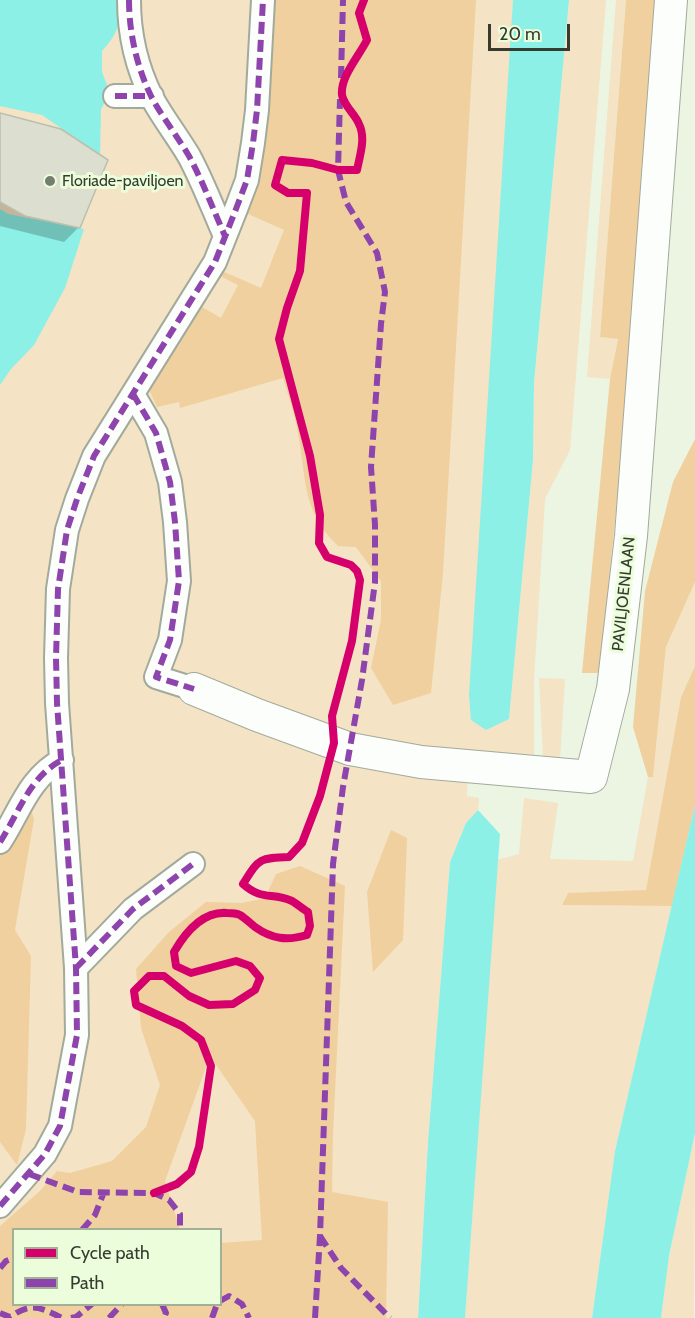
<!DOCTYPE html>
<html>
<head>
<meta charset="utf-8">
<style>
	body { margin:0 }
	#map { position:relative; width:695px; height:1318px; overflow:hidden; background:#ebf5e2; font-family:Cabin,sans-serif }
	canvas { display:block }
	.legend { position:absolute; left:12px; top:1228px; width:210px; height:78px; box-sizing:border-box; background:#ebfdda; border:2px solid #a2b096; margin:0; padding:8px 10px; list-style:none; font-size:18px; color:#353c2f }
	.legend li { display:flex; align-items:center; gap:12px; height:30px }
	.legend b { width:30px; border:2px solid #a2b096 }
	.scale { position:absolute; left:488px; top:24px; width:82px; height:27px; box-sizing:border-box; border:3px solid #353c2f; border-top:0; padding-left:8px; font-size:18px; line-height:21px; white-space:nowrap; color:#353c2f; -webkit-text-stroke:4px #ebfdda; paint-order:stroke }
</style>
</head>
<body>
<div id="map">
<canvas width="695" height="1318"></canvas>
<ul class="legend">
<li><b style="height:8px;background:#d6006c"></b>Cycle path</li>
<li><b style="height:8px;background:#8e44ad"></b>Path</li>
</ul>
<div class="scale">20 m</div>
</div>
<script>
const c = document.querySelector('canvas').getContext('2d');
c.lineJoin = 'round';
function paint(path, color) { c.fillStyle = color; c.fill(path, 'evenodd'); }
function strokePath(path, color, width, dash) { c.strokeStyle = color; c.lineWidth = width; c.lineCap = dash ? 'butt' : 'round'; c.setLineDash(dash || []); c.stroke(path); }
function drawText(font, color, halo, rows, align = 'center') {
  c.font = font + ' Cabin,sans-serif'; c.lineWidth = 6; c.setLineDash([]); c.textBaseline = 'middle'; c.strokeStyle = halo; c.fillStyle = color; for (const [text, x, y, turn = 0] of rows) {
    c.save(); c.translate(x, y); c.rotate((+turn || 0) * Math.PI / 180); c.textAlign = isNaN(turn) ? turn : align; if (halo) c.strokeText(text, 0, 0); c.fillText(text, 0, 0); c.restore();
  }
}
paint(new Path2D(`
	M0,0H522L509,718L533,460L534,383L569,0H606L570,450L545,499L534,680V756L469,752L467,796L479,798L478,810L466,823L450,862L428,1142L418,1318H0ZM14,1230H220V1304H14Z
	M616,0H626L600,337L618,339L610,379L587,377Z
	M695,582V666L681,697L646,891L568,893L562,905L672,906L615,1151L592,1318H465L497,860L519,854L524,798L558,803L550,859L633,861L648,777H653L666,647Z
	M539,678L565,679L560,759L543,758Z
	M695,1133L694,1318H661L669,1256Z`), '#f4e3c4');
paint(new Path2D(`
	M274,0H476L443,573L431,693L393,705L371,668L381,620V581L356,547L338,546C300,510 307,475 297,428C294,412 288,395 283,378L180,408L179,402L157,407L149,389L202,307L221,318L238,285L220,276L222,271L261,288L284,230L246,213L267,111Z
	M626,0H660L634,341L599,673H582L610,379L618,339L600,337Z
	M695,439V582L666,647L653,777H648L633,727L645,591L673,482Z
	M695,666V805L672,906L562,905L568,893L646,890L681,697Z
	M29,805L34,819L15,930L31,956L26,1129L17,1165L0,1142V855Z
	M391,830L407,838L403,940L373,972L367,892Z
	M300,866L345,886L333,1134L332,1192L388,1202L386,1318H0V1226L40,1191L57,1171L70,1173L112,1161L146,1127L160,1085L141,1028L136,969L169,932L206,902L242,903L265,898L276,874ZM210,1056L255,1121L262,1240L221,1243L220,1304H14V1230L180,1229L165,1181Z`), '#f0d09f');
paint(new Path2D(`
	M0,0H119C121,25 118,33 102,51V72L110,93L101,109L100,155L42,115L0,106Z
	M513,0H569L534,383L533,460L509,719L486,730L471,720L469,695Z
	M0,209L8,214L84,229L65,288L34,345L11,369L0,385Z
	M695,805V1133L669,1256L661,1318H592L615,1151Z
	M478,810L500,834L465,1318H418L428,1142L450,862L466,823Z`), '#8cf0e6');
paint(new Path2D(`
	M0,115L79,227L64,242L0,226Z`), '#0003');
const building = new Path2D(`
	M0,113L61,129L108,160L80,228L25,216L0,202Z`);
paint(building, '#dcdecf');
strokePath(building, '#bbbfaf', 1.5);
const pedestrian = new Path2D(`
	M129,0C129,33 137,68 152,98C163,118 177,136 189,156C203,182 213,209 225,236
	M115,96H152
	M133,394L156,433L170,482L175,522L179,581L170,640L156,677L194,689
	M0,842C19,813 29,777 62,760
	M76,968L133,909L193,864
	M0,1206L45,1154L60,1126L77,1035L76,968L57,703L56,658L58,589L67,530L77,499L94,456L215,262L236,209L247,180L253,143L257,110L263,0`);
const minor = new Path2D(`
	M194,689L257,715L350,749L421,762L591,777L613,689L631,536L671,0`);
strokePath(pedestrian, '#a2aa9c', 26);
strokePath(minor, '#a2aa9c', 34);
strokePath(pedestrian, '#fcfefb', 22);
strokePath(minor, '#fcfefb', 32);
strokePath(new Path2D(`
	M129,0C129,33 137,68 152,98C163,118 177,136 189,156C203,182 213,209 225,236
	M341,78L343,0
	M115,96H152
	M133,394L156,433L170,482L175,522L179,581L170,640L156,677L194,689
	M0,842C19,813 29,777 62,760
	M76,968L133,909L193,864
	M29,1174L78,1192L154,1193L169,1200L180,1214V1230
	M0,1206L45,1154L60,1126L77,1035L76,968L57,703L56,658L58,589L67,530L77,499L94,456L215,262L236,209L247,180L253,143L257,110L263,0
	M82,1230L95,1215L104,1192
	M320,1236L341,1268L390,1318
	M0,1268L6,1261L14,1258
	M220,1301L229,1296L242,1304L249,1318
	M162,1304L166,1313L164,1318
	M0,1313L10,1317C31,1302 40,1307 62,1318
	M71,1318L76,1317L92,1304
	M109,1318L122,1304
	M212,1318L217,1304
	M315,1318L320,1236L333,864L343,787L362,680L375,582V525L371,467L381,324L385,292L377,253L346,202L338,170L340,99`), '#8e44ad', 6, [12, 6]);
strokePath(new Path2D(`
	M154,1193L177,1184L191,1172L199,1147L211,1066L201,1040L182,1026L136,1005L134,991L149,976H164L189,996L209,1005L233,1004L255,990L260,978L250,966L236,961L191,973L176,966L174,952C185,933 202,911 227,913C231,913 236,913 240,915C245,918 250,923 255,927C272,939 287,941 307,935L310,926L308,912C303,909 297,904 292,901C272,892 262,901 243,884C259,859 258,858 289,857L302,843L320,796L334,743L332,716L352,641L360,580L357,571L351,565L327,557L319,543L320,515L310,456L279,339L287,308L300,271L307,193H288L275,185L282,160L312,163L338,170H357C360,155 366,138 359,124C355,114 344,106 342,95C340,77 359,56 367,40L359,13L364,0`), '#d6006c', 8);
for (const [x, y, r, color] of [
	[50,181,6,"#757d6e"]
]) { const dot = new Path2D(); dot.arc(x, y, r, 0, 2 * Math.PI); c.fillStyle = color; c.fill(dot); strokePath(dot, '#ebfdda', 2); }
drawText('16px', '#353c2f', '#ebfdda', [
	["Floriade-paviljoen",62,181]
], 'left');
drawText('16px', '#353c2f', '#ebfdda', [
	["PAVILJOENLAAN",624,594,-84]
]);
</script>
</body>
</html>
